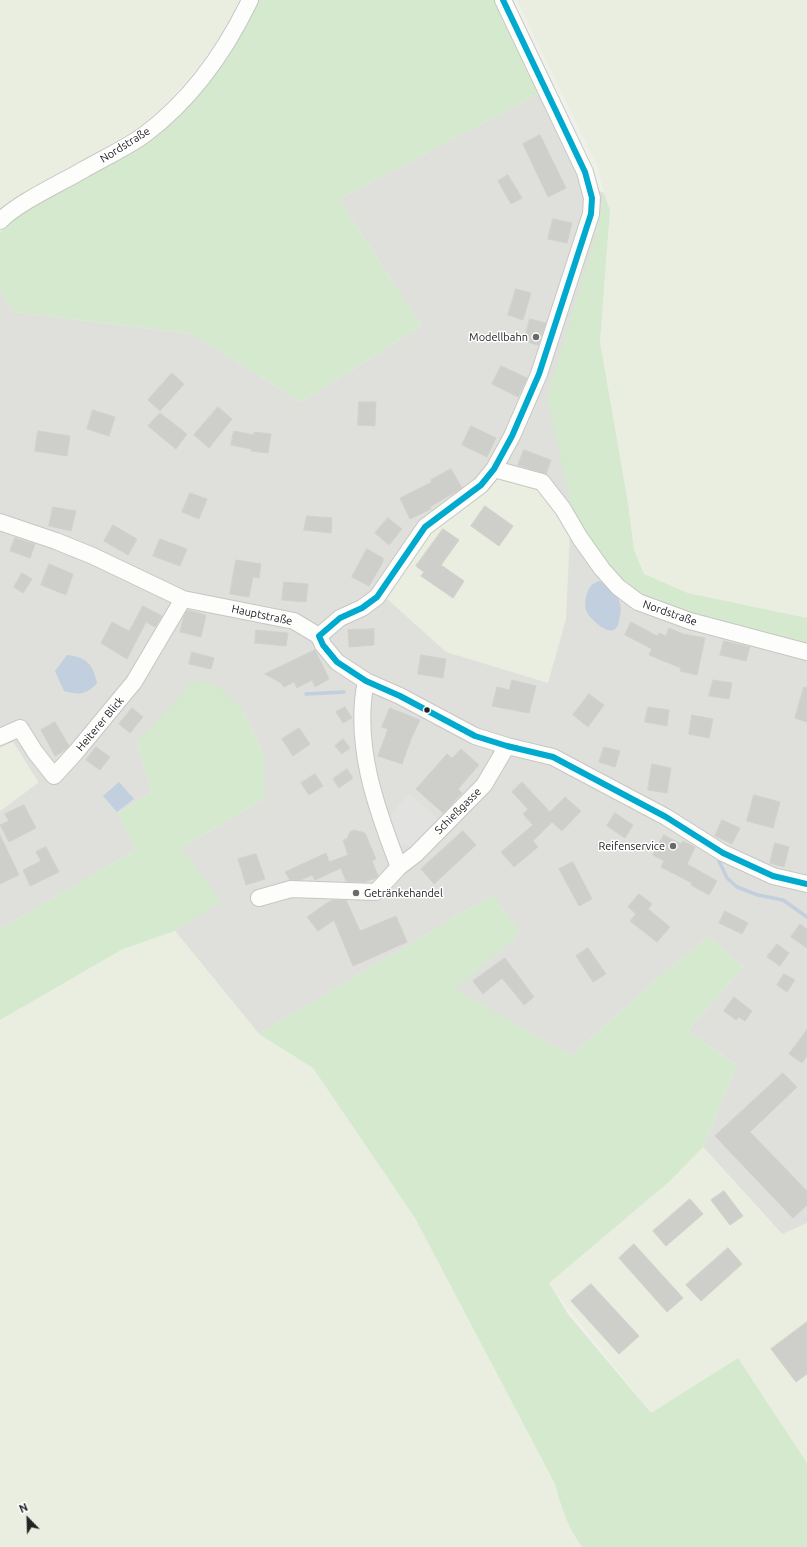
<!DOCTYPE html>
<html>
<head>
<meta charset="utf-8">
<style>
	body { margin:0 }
	#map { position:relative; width:807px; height:1547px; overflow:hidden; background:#f0f0eb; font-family:Ubuntu,sans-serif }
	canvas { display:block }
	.north { position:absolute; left:8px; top:1499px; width:40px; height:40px; -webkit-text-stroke:3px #fff; paint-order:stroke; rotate:337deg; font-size:11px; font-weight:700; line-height:16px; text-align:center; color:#222 }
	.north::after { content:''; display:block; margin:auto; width:14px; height:18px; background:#222; clip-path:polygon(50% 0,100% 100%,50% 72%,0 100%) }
</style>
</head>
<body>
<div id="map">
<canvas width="807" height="1547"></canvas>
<div class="north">N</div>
</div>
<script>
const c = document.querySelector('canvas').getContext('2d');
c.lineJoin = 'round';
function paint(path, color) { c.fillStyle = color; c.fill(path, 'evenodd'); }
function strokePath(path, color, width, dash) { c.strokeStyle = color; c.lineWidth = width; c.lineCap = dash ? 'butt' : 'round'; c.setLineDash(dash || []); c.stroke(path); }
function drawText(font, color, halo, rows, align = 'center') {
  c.font = font + ' Ubuntu,sans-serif'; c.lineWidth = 3; c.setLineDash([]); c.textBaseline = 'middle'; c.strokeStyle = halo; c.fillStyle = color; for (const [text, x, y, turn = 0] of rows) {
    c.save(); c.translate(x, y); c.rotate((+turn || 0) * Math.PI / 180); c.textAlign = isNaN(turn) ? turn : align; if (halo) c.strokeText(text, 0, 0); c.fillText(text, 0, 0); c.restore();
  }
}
paint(new Path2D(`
	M542,92L580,181L604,193L596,234L605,568L807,650V1223L783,1235L703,1147L737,1065L688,1031L743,967L709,936L649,986L571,1056L454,989L520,933L492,895L259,1034L175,931L220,901L181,848L265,798V758L242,709L137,743L152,792L118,813L136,850L0,929V811L38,782L13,742L0,748V291L14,312L193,334L301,402L421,326L339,199Z`), '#dfdfdc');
paint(new Path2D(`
	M0,0H239L228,25L198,67L169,101L137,129L19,196L0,211Z
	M517,0H807V618L688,593L644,574L634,550L628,503L600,342L610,210L604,193L598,168Z
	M497,474L540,487L570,533L566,619L548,683L446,652L386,598L428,533L475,501Z
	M13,742L38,783L0,811V748Z
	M175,931L259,1034L313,1068L415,1218L555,1484L561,1507L575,1537L582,1547H0V1020L123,949Z
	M703,1147L782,1234L807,1223V1463L738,1358L651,1413L548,1283L669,1182Z`), '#e9eee0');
paint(new Path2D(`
	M255,0H495L542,92L339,199L421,326L301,402L193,334L14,312L0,291V232L16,215L148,138Z
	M604,193L610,210L600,342L628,503L634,550L644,574L688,593L807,618V650L640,597L605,568L575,523L547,397L596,234Z
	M194,680L218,686L242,709L265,758V798L181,848L221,901L175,931L123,949L0,1020V929L136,850L118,813L152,792L137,743Z
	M492,895L520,933L455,989L571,1056L649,986L709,936L743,967L688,1031L737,1065L703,1147L669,1182L549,1283L568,1314L651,1413L738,1358L807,1463V1547H582C568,1528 561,1507 555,1484L415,1218L313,1068L259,1034Z`), '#d4e9ce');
paint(new Path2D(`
	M409,793L441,822L416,847L397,844L387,819Z`), '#e2e2e0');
paint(new Path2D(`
	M599,581C615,589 625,601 619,620C619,623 618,626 616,628C609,637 590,619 587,612C584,606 585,598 588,591C590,586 593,583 599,581Z
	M67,655C86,657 93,664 97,683C86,695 80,695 64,691L55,671Z
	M119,782L134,799L117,812L103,796Z`), '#c2cfde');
strokePath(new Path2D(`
	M306,694L344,692
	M719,861L727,878L737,887L758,895L783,900L807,917`), '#c2cfde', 3.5);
const building = new Path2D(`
	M540,135L566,188L548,197L523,144Z
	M508,175L522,198L511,204L498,181Z
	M553,219L572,223L567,243L548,239Z
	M516,289L531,293L523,320L508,315Z
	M530,319L546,323L538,345L524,341Z
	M501,366L527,378L518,397L492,384Z
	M172,373L184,384L160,411L148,400Z
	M359,402H376L375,426L358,425Z
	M218,407L232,419L209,448L194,435Z
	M93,410L115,417L109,436L87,429Z
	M160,413L187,434L176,449L148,426Z
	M471,426L496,438L487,457L462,445Z
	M38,431L70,436L67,456L35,451Z
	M234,431L254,435V432L271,434L268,453L251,451V449L231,445Z
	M524,450L551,460L546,474L518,465Z
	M451,469L462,488L430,507L431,509L410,519L400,498L432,482L431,480Z
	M190,493L207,499L199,519L182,512Z
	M485,506L513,526L499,546L471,526Z
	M53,507L76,511L71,531L49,526Z
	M307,516L332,518L331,533L304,530Z
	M388,518L402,529L389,545L375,533Z
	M113,525L137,539L128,555L104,541Z
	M443,529L459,540L441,565L464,581L453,598L421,576L424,572L416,566Z
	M15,538L35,544L30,558L10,551Z
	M160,539L187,549L180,566L153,556Z
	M367,549L383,558V562L369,586L352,577Z
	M236,560L261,564L259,578L253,577L249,597L230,594Z
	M49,564L73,574L66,595L41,585Z
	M22,573L32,579L23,593L14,587Z
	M284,582L308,584L306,602L282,600Z
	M143,606L162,616L155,627L146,622L127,659L101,643L112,622L129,631Z
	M187,610L206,615L201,637L180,632L184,615Z
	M631,622L657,636L659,633L666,636L669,628L683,634L705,638L697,675L680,671L681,668L649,655L652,649L625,635Z
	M374,629V645L349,647L348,630Z
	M256,630L288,633L286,646L255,643Z
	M724,641L750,647L746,661L720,655Z
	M315,650L329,679L315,687L312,680L297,688L294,682L284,687L281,683L265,674Z
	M192,652L214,658L211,669L189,664Z
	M421,655L446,659L443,678L418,674Z
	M512,680L536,686L529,713L492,706L497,687L509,690Z
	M713,680L732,683L729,699L709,696Z
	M804,687L807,688V722L795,718Z
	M589,694L604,705L588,727L573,715Z
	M345,707L352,718L343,723L336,712Z
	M648,707L669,710L667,726L645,722Z
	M132,708L143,717L130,733L119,724Z
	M390,708L420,720L411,739L402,764L378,756L388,729L382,727Z
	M692,715L713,719L709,738L689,734Z
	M55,722L69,746L65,750L55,756L41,730Z
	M299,728L310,744L293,756L282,739Z
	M343,739L350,748L342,754L335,746Z
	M96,747L110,757L100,770L86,760Z
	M604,747L620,751L615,767L599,762Z
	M461,749L479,765L458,789L462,793L443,813L416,789L447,754L452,758Z
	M652,764L671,768L667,793L648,790Z
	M347,769L353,778L339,788L333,779Z
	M315,774L323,786L309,795L301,783Z
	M522,782L550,812L565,797L581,811L562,831L552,822L533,841L538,847L514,867L501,852L533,825L523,814L528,809L512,792Z
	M754,795L780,802L773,828L747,821Z
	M24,805L36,828L9,842L0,825L9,821L5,814Z
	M615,813L633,825L625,838L607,826Z
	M722,820L740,828L732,844L715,836Z
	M354,830L365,833L376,859L372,861L378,876L376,878L364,882L346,881L341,868L315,880L312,875L301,880H290L285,872L326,853L329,862L348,855L343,840L347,839L350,832Z
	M463,831L476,845L434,884L421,869Z
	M0,835L19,875L0,884Z
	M664,835L681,844L683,841L695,847L687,864L717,881L709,895L691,885L692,883L661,867L664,861L653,855Z
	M775,843L789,847L784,867L770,863Z
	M46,847L59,872L30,886L23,870L41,861L36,852Z
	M256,854L265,879L246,885L238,859Z
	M573,862L592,899L579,906L559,869Z
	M639,894L652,904L648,909L670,927L657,942L630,921L636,914L628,907Z
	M333,900H346L360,931L396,916L407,942L353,966L334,920L318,931L307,917L327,903Z
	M725,911L748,923L742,934L719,923Z
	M800,924L807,929V948L791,937Z
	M777,944L789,953L780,966L767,957Z
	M588,948L606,974L593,982L576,956Z
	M505,958L534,997L524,1005L502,978L483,994L473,981Z
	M784,974L795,980L787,992L777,985Z
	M734,997L752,1011L745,1021L739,1017L736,1020L724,1011Z
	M807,1030V1056L802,1063L789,1054Z
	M783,1073L797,1087L750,1132L807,1191V1205L793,1218L715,1136Z
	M724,1191L743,1216L730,1225L711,1200Z
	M690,1199L703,1214L666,1246L653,1231Z
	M634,1244L683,1298L667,1312L619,1258Z
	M728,1248L742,1264L701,1301L686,1285Z
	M591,1284L639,1336L619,1354L571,1301Z
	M807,1322V1374L796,1382L771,1349Z`);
paint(building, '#cececa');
strokePath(building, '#d2d2cd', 1);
const minor = new Path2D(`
	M0,221C19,202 59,184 83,170C102,159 126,148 144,135C191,100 225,52 250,0
	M494,469L542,482L563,509L580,538L602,569L618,587L638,602L690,621L807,652
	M0,522L56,541L93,556L183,599L294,621L319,636L323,645L337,662L366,681L400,696L475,736L507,746L553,757L666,817L723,853L773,876L807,884
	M319,636L340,618L362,608L377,597L425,527L481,485L494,469L512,436L539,374L591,214L592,198L585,172L503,0
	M366,681C353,744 376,808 399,867
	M0,737L20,728L35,752L54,776L76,752L134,682L183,599
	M259,898L291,889L376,892L399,867L416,854L484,785L507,746`);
strokePath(minor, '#c6c6c3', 18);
strokePath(minor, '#fdfdfc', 16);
strokePath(new Path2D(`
	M503,0L585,172L592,198L591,214L539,374L512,436L494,469L481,485L425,527L377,597L362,608L340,618L319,636L323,645L337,662L366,681L400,696L475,736L507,746L553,757L666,817L723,853L773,876L807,884`), '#00a9ce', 6);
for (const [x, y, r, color] of [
	[536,337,4,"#6a6a68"],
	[427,710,3.5,"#222"],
	[673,846,4,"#6a6a68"],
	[356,893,4,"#6a6a68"]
]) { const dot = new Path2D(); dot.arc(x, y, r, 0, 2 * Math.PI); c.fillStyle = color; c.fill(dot); strokePath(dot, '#fff', 1.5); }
drawText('11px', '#222', '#fff', [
	["Nordstraße",125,145,-32],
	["Nordstraße",670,613,19],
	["Hauptstraße",262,615,12],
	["Heiterer Blick",100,724,-50],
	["Schießgasse",458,811,-45]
]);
drawText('11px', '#222', '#fff', [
	["Modellbahn",528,337],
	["Reifenservice",665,846],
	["Getränkehandel",364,893,"left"]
], 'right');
</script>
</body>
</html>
